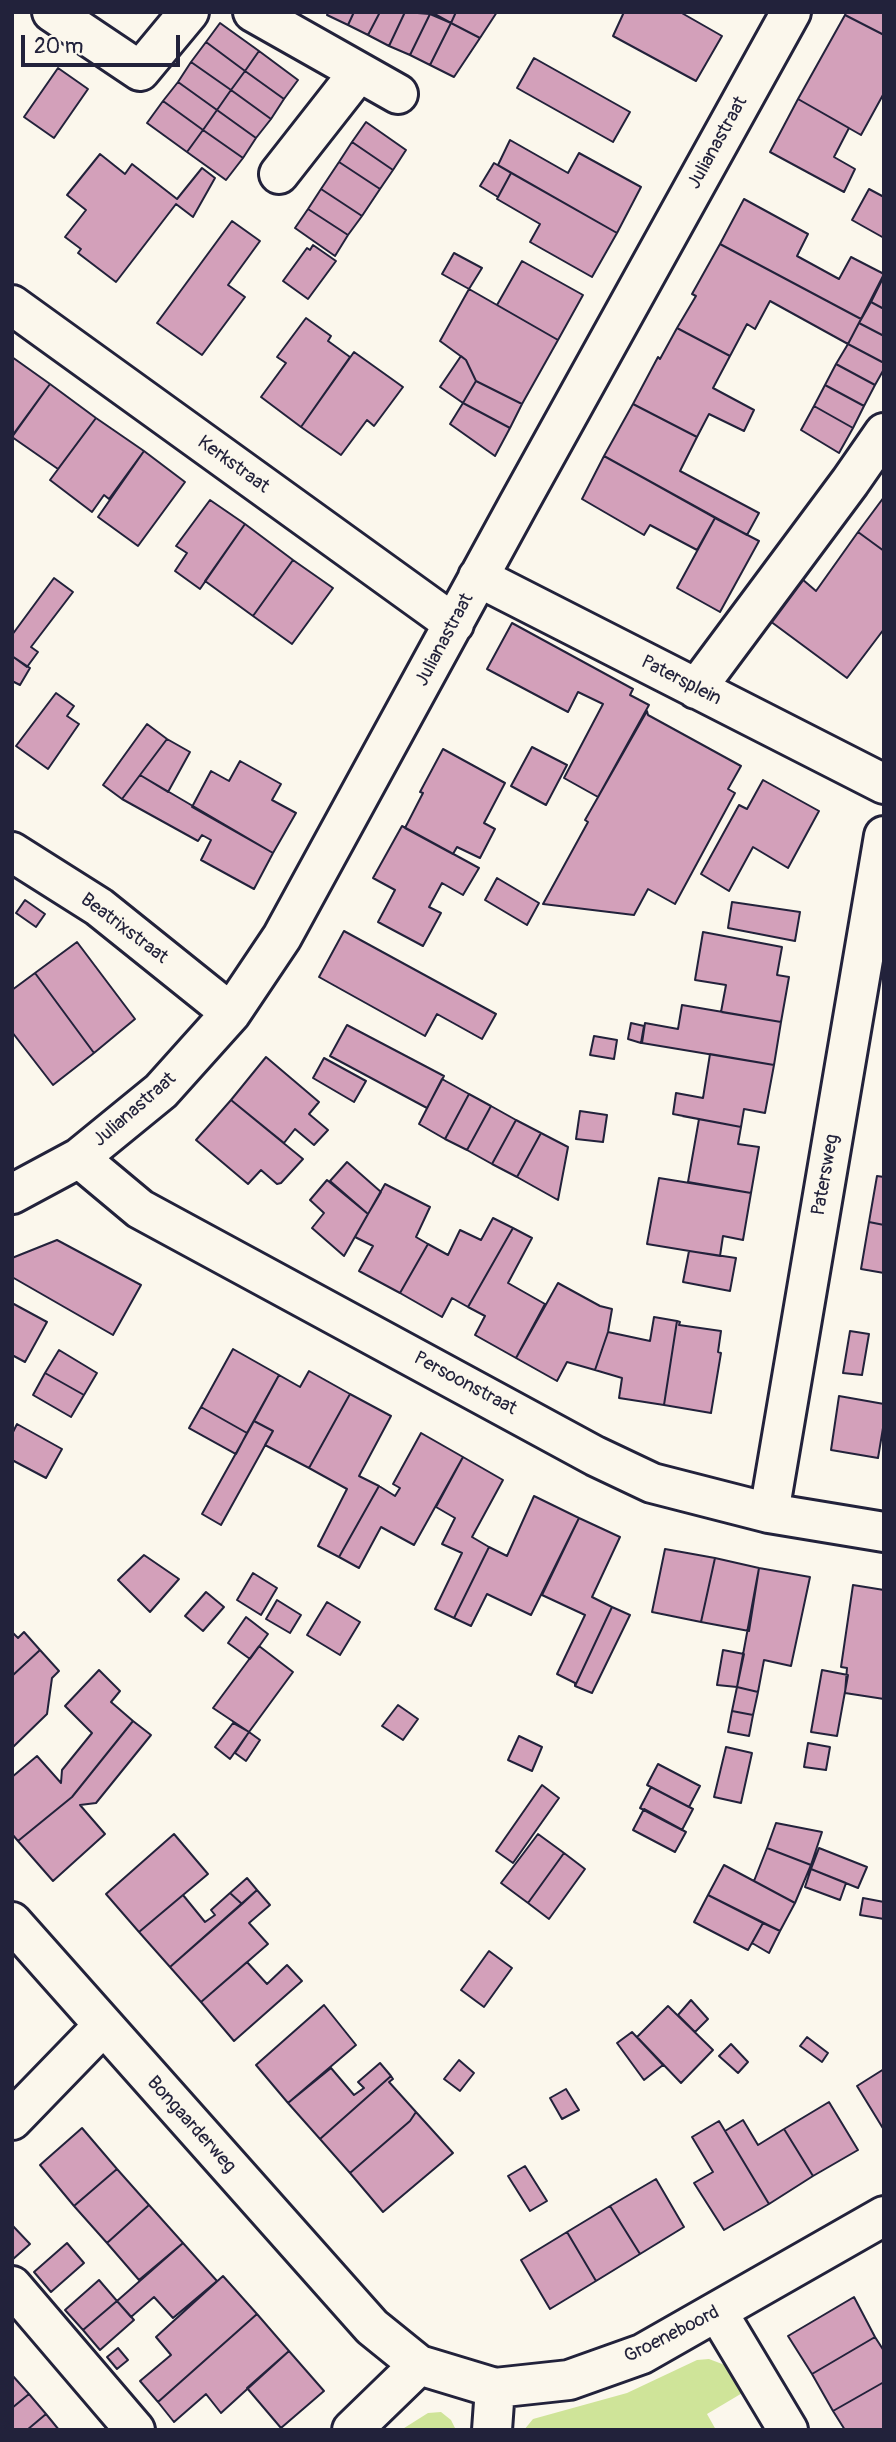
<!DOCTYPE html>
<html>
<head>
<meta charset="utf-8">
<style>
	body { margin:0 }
	#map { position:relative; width:896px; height:2442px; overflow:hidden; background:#fbf7ec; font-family:Pangolin,sans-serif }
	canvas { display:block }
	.frame { position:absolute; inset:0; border:14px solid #22223b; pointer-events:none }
	.scale { position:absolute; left:21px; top:35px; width:159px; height:32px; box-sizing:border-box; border:4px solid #22223b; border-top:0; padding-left:9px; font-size:21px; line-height:24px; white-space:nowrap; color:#22223b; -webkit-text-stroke:5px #fbf7ec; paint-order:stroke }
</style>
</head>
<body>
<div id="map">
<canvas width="896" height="2442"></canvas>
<div class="frame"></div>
<div class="scale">20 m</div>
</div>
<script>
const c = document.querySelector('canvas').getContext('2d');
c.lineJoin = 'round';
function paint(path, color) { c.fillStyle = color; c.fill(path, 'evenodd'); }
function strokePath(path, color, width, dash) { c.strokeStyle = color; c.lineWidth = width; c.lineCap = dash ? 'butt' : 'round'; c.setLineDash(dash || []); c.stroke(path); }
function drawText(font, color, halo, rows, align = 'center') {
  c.font = font + ' Pangolin,sans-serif'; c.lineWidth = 7; c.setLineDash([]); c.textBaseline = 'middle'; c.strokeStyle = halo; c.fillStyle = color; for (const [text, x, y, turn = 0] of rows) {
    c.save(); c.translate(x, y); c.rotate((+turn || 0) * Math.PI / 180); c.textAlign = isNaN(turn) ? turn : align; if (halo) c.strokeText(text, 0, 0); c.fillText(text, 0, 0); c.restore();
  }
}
paint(new Path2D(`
	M709,2359L730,2367L744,2392L707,2414L716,2430H524L533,2419L627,2393L697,2360Z
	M441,2412L451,2420L456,2430H401L428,2413Z`), '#cfe499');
const building = new Path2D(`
	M328,12H354L348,25L327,15Z
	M354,12H380L368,35L348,25Z
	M380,12H405L389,46L368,35Z
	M405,12L430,14L410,55L389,46Z
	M431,12H456L451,23Z
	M456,12H497L480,38L451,23Z
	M680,12L722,36L696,81L613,36L624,12Z
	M846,12H884V35L845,15Z
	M430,14L451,23L430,65L410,55Z
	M845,15L884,35V93L861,135L798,99Z
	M220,23L259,51L245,71L206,42Z
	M451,23L480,38L454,77L430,65Z
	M206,42L245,71L231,90L191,62Z
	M259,51L298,80L284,99L245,71Z
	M534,58L630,112L613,142L517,88Z
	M191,62L231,90L217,110L178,82Z
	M58,68L88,89L54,138L24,117Z
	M245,71L284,99L271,119L231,90Z
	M178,82L217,110L203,130L163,101Z
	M231,90L271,119L256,138L217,110Z
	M798,99L849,128L834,157L855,169L844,192L770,152Z
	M163,101L203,130L187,152L147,123Z
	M217,110L256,138L243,158L203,130Z
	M366,122L406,150L393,170L352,142Z
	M203,130L243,158L226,180L187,152Z
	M510,140L568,173L579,153L641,187L617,233L498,165Z
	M352,142L393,170L380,189L339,162Z
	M100,154L125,174L132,164L177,199L202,168L215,178L193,217L176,204L116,282L78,253L81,249L65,237L86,210L67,195Z
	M339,162L380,189L362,216L321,189Z
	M494,163L511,173L498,197L480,186Z
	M511,173L617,233L592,277L530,242L540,224L497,199Z
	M321,189L362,216L348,235L308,209Z
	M869,189L884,197V238L852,220Z
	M744,199L808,234L797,256L839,279L851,257L884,274L861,319L720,244Z
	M308,209L348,235L335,256L295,228Z
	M232,221L260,241L228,285L245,297L202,355L157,323Z
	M720,244L861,319L848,344L770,301L755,329L747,324L730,356L677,328L696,296L692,294Z
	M313,245L336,261L308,299L283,281L307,248L310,250Z
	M454,253L482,268L469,289L442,274Z
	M522,261L583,295L558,340L497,305Z
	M882,280L884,281V309L871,302Z
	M469,289L558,340L522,404L476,381L466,360L440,341Z
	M871,302L884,309V336L859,323Z
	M306,318L331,336L328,341L350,357L301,427L261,397L286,363L277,357Z
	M859,323L884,336V363L848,344Z
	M677,328L730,356L713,388L754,410L744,431L709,414L697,437L633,404L658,357L660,359Z
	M848,344L884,363V369L875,385L836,364Z
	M354,352L403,387L374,426L367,420L341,455L301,427Z
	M461,356L466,360L476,381L463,403L440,387Z
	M12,357L50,384L12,436Z
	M836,364L875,385L864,406L825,385Z
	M476,381L522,404L510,428L463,403Z
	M50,384L96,418L58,469L12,437Z
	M825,385L864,406L853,428L814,406Z
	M463,403L510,428L495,456L450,424Z
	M633,404L697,437L680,471L759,513L747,535L604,456Z
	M814,406L853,428L839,453L801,430Z
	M96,418L144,451L109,499L104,495L92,512L50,480Z
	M144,451L185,482L138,546L98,517Z
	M604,456L715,518L697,550L650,525L644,535L582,499Z
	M884,497V551L858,532Z
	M210,500L245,524L200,589L175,571L187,553L176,546Z
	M715,518L759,541L720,612L677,588Z
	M245,524L293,560L253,616L205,581Z
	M858,532L884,551V629L847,678L770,621L802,579L816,591Z
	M293,560L333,588L292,644L253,616Z
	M54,578L73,592L31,647L38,652L27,667L12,656V635Z
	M512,623L633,689L630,695L649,705L598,797L564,778L603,704L578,692L568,712L487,669Z
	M12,656L30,668L20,685L12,681Z
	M56,693L74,706L67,716L79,724L48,769L16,746Z
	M647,711L648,715L741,766L728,789L735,793L675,904L648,889L634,915L543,904L588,822L585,820Z
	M147,724L167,739L122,799L103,785Z
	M167,739L190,752L168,792L140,775Z
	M532,747L567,765L546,805L511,786Z
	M443,749L505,783L484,823L495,829L480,858L457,847L453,854L405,828L423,793L420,792Z
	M240,761L281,784L272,800L296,813L273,853L192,807L211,771L229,781Z
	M140,775L273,853L254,889L201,860L211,840L202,835L198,841L122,799Z
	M763,780L819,811L788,868L753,847L729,891L701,874L739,805L747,809Z
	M402,826L479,868L463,895L442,883L429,907L441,913L423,946L378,922L395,890L373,878Z
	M497,878L539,903L527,925L485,900Z
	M25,900L45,914L36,927L16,913Z
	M732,902L800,912L795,941L728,928Z
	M344,931L496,1014L482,1039L437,1014L425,1036L319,977Z
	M703,932L782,947L777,975L789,977L781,1022L721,1012L726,985L695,980Z
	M77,942L135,1019L94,1053L35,973Z
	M35,973L94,1053L53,1085L12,1032V990Z
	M682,1005L781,1022L774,1065L642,1043L645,1023L678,1029Z
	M631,1023L644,1026L641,1043L628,1039Z
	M347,1025L444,1076L427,1108L330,1056Z
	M594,1036L617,1040L614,1059L590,1055Z
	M710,1054L774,1065L765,1113L744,1109L741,1127L673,1114L676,1093L703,1098Z
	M266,1057L319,1102L309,1114L328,1130L314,1145L295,1129L284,1143L231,1100Z
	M324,1058L366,1081L354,1102L313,1078Z
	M442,1079L469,1094L445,1139L419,1124Z
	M469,1094L491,1106L467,1150L445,1139Z
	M231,1100L303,1159L281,1183L277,1184L261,1170L248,1184L196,1140Z
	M491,1106L516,1120L492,1164L467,1150Z
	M580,1111L607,1115L603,1142L576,1139Z
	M682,1116L741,1127L738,1144L759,1147L751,1193L688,1182L699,1119Z
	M516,1120L541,1133L517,1177L492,1164Z
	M541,1133L568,1147L558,1200L517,1177Z
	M347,1162L381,1192L368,1214L330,1181Z
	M877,1176L884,1177V1225L869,1222Z
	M659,1178L751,1193L743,1240L723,1236L720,1256L647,1244Z
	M327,1180L368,1214L344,1256L312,1228L324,1213L310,1200Z
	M385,1184L430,1207L416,1237L428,1244L400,1293L359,1271L373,1246L355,1237Z
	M493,1218L513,1228L468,1307L452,1298L442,1317L400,1293L428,1244L448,1255L460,1230L481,1240Z
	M869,1222L884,1225V1273L861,1269Z
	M513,1228L532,1238L508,1283L545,1304L516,1358L475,1335L485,1316L468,1307Z
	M57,1240L141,1285L113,1335L12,1277V1258Z
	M689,1251L736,1258L730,1291L683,1282Z
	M558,1283L600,1306L612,1309L608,1332L595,1370L567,1362L557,1381L516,1358Z
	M12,1303L47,1322L25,1362L12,1355Z
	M654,1317L677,1321L664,1405L619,1398L622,1378L595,1370L608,1332L650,1341Z
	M677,1321L680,1322L679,1325L721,1331L718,1352L721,1353L711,1413L664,1405Z
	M850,1331L869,1334L862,1375L843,1373Z
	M233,1349L279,1375L247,1433L201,1407Z
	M59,1350L97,1373L84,1395L45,1373Z
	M309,1371L350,1394L309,1468L265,1445L273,1431L254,1421L279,1375L300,1387Z
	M45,1373L84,1395L71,1417L33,1395Z
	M350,1394L391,1416L359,1476L379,1486L339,1557L318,1546L347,1489L309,1468Z
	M839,1396L884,1404V1422L878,1458L831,1450Z
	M201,1407L247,1433L236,1454L189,1428Z
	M254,1421L273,1431L221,1525L202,1514Z
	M17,1424L62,1449L46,1478L12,1460V1434Z
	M421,1433L463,1457L414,1545L381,1527L359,1568L339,1557L379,1486L395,1496L400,1488L393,1484Z
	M463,1457L503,1480L472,1537L489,1547L454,1618L435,1609L462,1553L442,1544L455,1518L436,1507Z
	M534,1496L579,1518L531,1615L487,1594L471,1626L454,1618L489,1547L507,1556Z
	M579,1518L620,1537L592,1597L612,1607L575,1686V1683L557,1674L585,1615L542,1595Z
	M665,1549L715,1558L701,1622L652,1612Z
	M144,1555L179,1579L150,1612L118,1580Z
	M715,1558L759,1568L749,1631L701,1622Z
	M759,1568L810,1577L791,1666L764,1660L758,1692L737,1687Z
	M253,1573L277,1588L261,1615L237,1600Z
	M853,1585L884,1590V1699L845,1693L847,1668L841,1667Z
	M206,1592L224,1607L203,1631L185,1616Z
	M277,1600L301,1615L290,1633L266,1619Z
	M327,1602L360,1622L340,1655L307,1635Z
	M612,1607L630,1615L592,1693L575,1686Z
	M246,1617L268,1634L250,1659L228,1643Z
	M12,1632L18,1638L24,1632L40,1650L12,1676Z
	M259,1646L293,1672L249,1732L213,1708Z
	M40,1650L59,1671L52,1678L47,1714L12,1748V1676Z
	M723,1650L744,1654L737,1687L717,1685Z
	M99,1670L120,1691L111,1702L133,1721L72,1797L18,1841L12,1834V1777L37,1756L61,1783L62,1770L92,1733L65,1706Z
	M822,1670L848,1675L837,1736L811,1732Z
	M737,1687L758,1692L753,1715L732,1711Z
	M398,1705L418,1719L403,1740L382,1726Z
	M732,1711L753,1715L749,1736L728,1732Z
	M133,1721L151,1735L96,1803L80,1805L105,1834L53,1881L18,1841L72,1797Z
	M233,1723L249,1732L230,1759L215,1747Z
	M249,1732L260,1740L246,1761L235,1753Z
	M519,1736L542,1747L532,1771L508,1760Z
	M808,1743L830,1747L826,1770L804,1767Z
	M726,1747L752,1753L741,1803L714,1797Z
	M658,1764L700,1786L689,1807L647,1785Z
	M542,1785L559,1798L513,1863L496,1851Z
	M651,1787L693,1809L682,1830L640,1808Z
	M644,1809L686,1832L675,1852L633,1830Z
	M776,1823L822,1832L811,1865L767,1848Z
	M174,1834L208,1874L139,1932L106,1894Z
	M538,1834L564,1853L528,1903L501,1883Z
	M767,1848L811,1865L795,1903L754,1881Z
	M819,1848L867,1867L858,1888L811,1869Z
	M564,1853L585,1869L549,1919L528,1903Z
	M724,1865L795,1903L780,1931L708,1895Z
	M811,1869L846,1883L840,1900L805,1887Z
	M247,1878L257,1890L242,1904L230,1893Z
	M257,1890L270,1905L249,1923L268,1944L201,2002L170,1967Z
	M230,1893L242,1904L170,1967L139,1932L183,1895L205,1922L215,1915L211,1910Z
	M708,1895L763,1923L748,1950L694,1922Z
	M863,1898L884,1902V1919L860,1915Z
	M763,1923L780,1931L769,1953L752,1943Z
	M489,1951L512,1968L484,2007L461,1990Z
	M247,1962L267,1984L287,1965L302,1981L234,2041L201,2002Z
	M691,2000L708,2019L695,2032L678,2015Z
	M324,2005L356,2045L288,2103L256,2065Z
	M668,2006L713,2050L681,2083L637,2037Z
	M632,2032L663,2065L644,2080L617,2043Z
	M807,2037L828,2053L822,2062L800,2046Z
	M731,2044L748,2062L738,2073L719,2056Z
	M459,2060L474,2073L460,2091L444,2079Z
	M380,2063L391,2076L320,2139L288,2103L331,2068L354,2095L364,2088L358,2082Z
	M884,2069V2130L857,2086Z
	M391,2076L393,2079L389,2082L416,2112L410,2121L350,2173L320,2139Z
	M566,2089L579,2110L562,2119L550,2098Z
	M829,2102L858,2150L813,2176L784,2129Z
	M416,2112L453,2153L383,2212L350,2173L410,2121Z
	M743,2120L758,2145L784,2129L813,2176L769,2204L725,2131Z
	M719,2121L769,2204L724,2230L694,2183L713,2172L692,2137Z
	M82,2128L117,2169L74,2206L40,2165Z
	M525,2166L547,2201L530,2211L508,2176Z
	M117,2169L149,2205L107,2243L74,2206Z
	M656,2179L684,2227L640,2254L610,2206Z
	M149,2205L183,2243L139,2280L107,2243Z
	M610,2206L640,2254L596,2281L567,2232Z
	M12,2225L30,2244L12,2260Z
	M567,2232L596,2281L550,2309L521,2260Z
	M67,2243L84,2263L51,2292L34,2272Z
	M183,2243L217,2281L173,2318L154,2297L131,2317L117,2301Z
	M223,2276L257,2314L158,2402L140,2381L171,2355L156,2337Z
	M99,2280L117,2301L83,2330L65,2310Z
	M854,2297L875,2337L812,2374L788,2336Z
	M117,2301L134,2320L100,2350L83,2330Z
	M257,2314L289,2351L221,2413L206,2394L174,2422L158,2402Z
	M875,2337L884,2351V2382L833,2411L812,2374Z
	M118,2348L128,2360L117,2369L107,2357Z
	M289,2351L324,2391L281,2428L247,2388Z
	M12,2375L29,2394L12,2408Z
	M884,2382V2430H845L833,2411Z
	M29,2394L46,2414L27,2430H12V2408Z
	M46,2414L59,2430H27Z`);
paint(building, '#d3a0ba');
strokePath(building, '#22223b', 2);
const minor = new Path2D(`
	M52,12L140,71L189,12
	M253,12L398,94
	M279,174L359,72
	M12,305L454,624
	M478,577L884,784
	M696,689L850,482L884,433
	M12,852L99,907L231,1013
	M79,1158L140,1209L595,1456L652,1483L769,1513L884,1532
	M12,1194L79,1158L161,1091L231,1013L282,937L518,505L791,12
	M769,1513L884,836
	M12,1922L372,2327L419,2365L495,2388L569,2380L642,2354L884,2216
	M12,2120L103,2026
	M12,2286L135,2430
	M718,2313L788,2430
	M352,2430L419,2365
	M492,2430L495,2388`);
strokePath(minor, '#22223b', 44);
strokePath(minor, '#fbf7ec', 38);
drawText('19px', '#22223b', '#fbf7ec', [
	["Julianastraat",718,143,-61],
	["Kerkstraat",233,465,36],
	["Julianastraat",445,640,-62],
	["Patersplein",681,681,27],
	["Beatrixstraat",124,929,37],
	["Julianastraat",135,1110,-41],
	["Patersweg",826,1175,-80],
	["Persoonstraat",465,1384,28],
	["Bongaarderweg",191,2125,48],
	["Groeneboord",672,2335,-27]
]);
</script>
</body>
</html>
